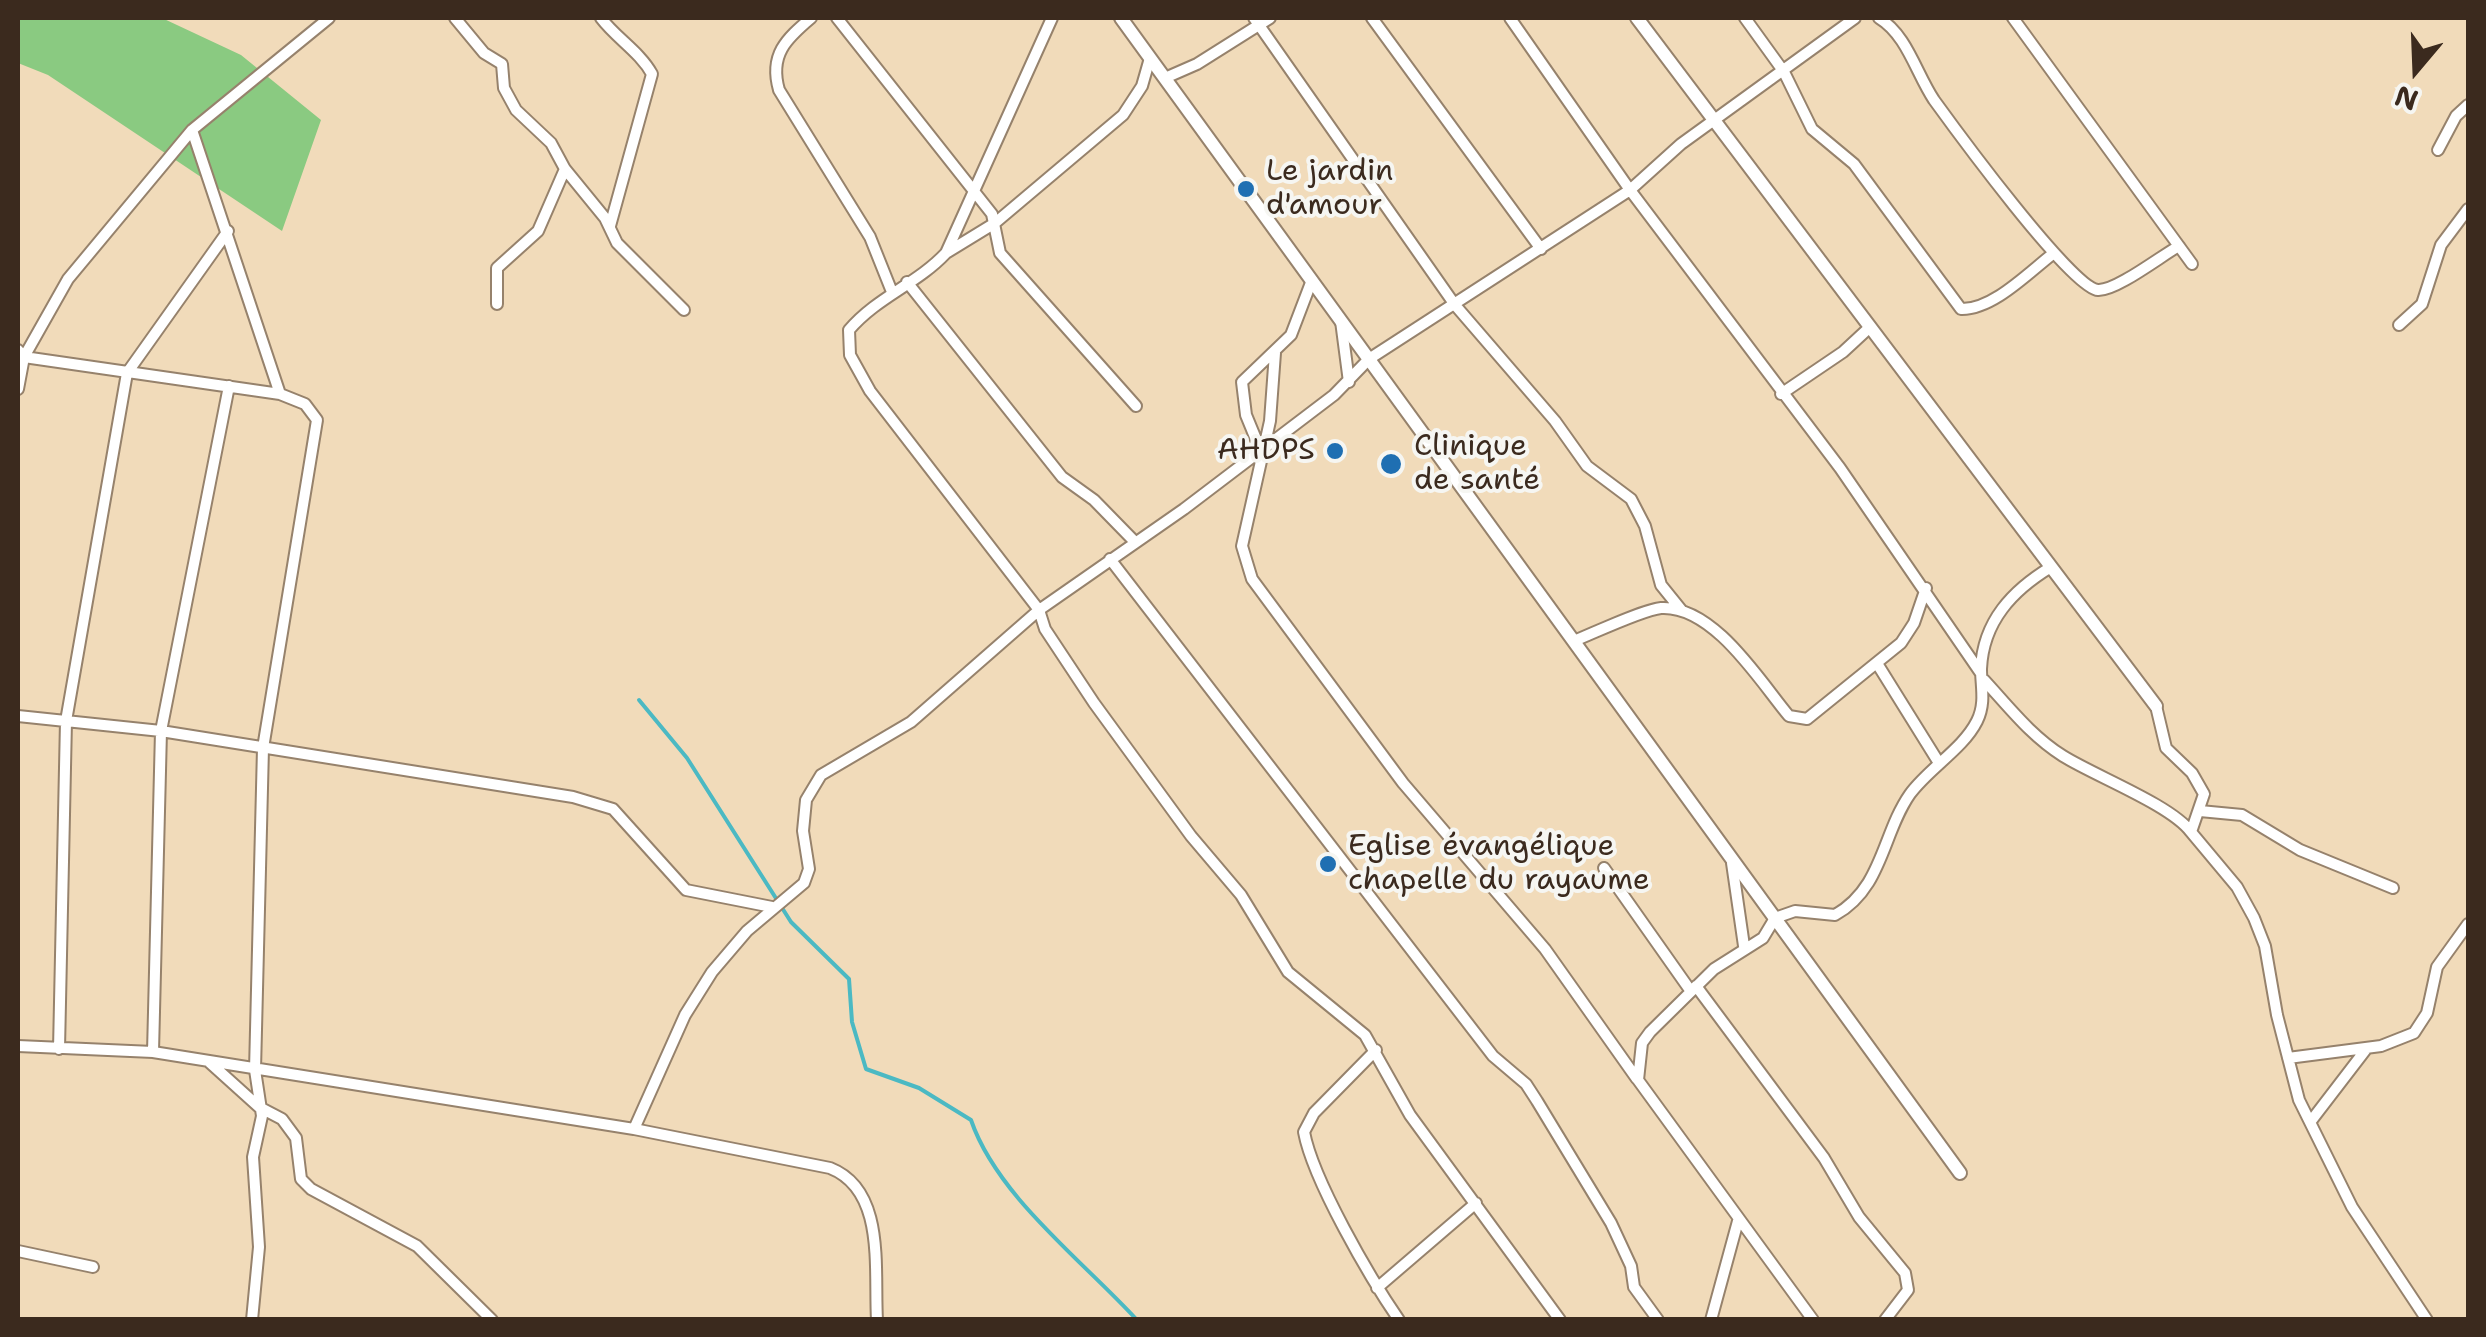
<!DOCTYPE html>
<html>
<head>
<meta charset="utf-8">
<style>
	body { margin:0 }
	#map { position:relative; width:2486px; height:1337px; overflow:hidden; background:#f1dbba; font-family:"Shantell Sans",sans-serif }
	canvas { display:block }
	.frame { position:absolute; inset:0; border:20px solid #3b2a1e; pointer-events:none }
	.north { position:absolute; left:2366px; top:20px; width:100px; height:100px; -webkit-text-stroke:8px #f6f6f2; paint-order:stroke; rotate:199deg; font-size:28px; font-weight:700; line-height:40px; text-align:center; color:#3b2a1e }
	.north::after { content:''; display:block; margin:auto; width:35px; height:45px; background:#3b2a1e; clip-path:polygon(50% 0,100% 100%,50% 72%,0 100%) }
</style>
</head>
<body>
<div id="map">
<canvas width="2486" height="1337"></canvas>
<div class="frame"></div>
<div class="north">N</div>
</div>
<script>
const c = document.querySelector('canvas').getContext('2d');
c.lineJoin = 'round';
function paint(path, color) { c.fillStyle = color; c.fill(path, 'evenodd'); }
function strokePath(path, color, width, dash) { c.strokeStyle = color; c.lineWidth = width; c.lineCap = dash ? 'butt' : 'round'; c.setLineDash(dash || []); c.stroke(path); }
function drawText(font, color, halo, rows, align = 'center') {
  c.font = font + ' "Shantell Sans",sans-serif'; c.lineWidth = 8; c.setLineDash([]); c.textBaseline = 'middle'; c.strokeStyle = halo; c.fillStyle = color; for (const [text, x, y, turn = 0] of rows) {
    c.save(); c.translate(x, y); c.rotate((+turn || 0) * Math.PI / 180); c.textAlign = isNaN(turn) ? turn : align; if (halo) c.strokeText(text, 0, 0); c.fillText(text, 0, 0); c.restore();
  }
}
paint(new Path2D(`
	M18,18H162L241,55L321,120L282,231L48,75L18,63Z`), '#8aca81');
strokePath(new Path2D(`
	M639,700L687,758L791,922L849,979L852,1022L866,1069L919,1088L971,1120C997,1196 1082,1260 1137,1320`), '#4bb9c3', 4);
const minor = new Path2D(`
	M455,18L484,53L502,64L504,88L516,110L551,143L565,169L605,218L617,243L684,310
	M601,18C616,38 640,52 652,74L610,226
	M811,18C786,39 769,55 779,90L870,237L892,292
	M837,18L992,214L1000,253L1136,406
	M1052,18L946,253C917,284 877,297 849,330L850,355L870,391L1039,610L1045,629L1094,703L1191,836L1241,895L1288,972L1365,1035L1410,1115L1560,1320
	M1254,18L1455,305L1555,421L1587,466L1631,499L1645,526L1661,585L1682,611
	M1372,18L1541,249
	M1510,18L1630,190L1840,468L1980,672
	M1745,18L1784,72L1812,129L1854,164L1961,309C1993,310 2029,272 2054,253
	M1879,18C1907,35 1916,73 1934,100C1955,129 2072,289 2098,290C2116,291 2161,256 2179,246
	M2013,18L2192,264
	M1165,78L1197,64L1270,18
	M192,130L280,394
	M2438,150L2456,116L2468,105
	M946,253L995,223L1123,115L1142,86L1150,58
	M907,282L1062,477L1094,500L1135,542
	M497,304V268L538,231L565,169
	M1341,321L1349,382
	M2399,325L2422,304L2441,245L2468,209
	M18,350L24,357L280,394L305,404L317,420L263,748L255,1070L262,1116L253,1157L259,1247L252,1320
	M1275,353L1270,421L1242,546L1252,579L1403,783L1545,949L1637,1079
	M18,389L24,357L68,279L192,130L329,18
	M1781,394L1843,352L1870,327
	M1260,449L1246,415L1242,382L1291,335L1312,280
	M1110,559L1493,1056L1526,1084L1537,1101L1611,1223L1631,1266L1634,1287L1658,1320
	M1574,641C1594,633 1642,610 1661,608C1714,605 1761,683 1789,716L1807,719L1901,643L1914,623L1926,588
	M1878,665L1939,763
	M1984,680C2009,707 2031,736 2063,756C2095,776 2171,805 2191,832
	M2156,706L2166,748L2192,773L2204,794L2191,832L2237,887L2254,918L2265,946L2277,1015L2299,1100L2352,1207L2427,1320
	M18,716L161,731L573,797L613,809L686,890L772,907
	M2200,811L2242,815L2300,850L2393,888
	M1732,863L1744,946
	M1604,868L1690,990
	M1696,986L1824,1158L1859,1217L1905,1273L1908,1290L1885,1320
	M18,1046L153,1052L634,1129L830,1168C886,1190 874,1269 877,1320
	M59,1049L66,721L127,373L228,231
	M1376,1050L1314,1113L1304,1132C1313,1180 1370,1278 1399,1320
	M153,1052L161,731L229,386
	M2288,1058L2381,1046L2414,1033L2427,1013L2437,967L2468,924
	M208,1061L259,1107L282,1119L296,1138L301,1179L311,1189L417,1246L492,1320
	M2311,1121L2367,1048
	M634,1129L685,1015L712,972L747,931L804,883L809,869L803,831L806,800L821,775L911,722L1039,610L1184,509L1334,395L1369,359L1630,190L1681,144L1855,18
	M18,1251L93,1267
	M1377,1288L1476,1203
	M1711,1320L1738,1221
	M1813,1320L1638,1080L1642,1043L1650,1032L1714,969L1763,938L1775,918L1795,911L1835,915C1883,888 1882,834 1910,794C1929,768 1963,749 1977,721C1986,703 1981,686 1981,669C1983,621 2013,590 2051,567`);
const tertiary = new Path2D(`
	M1121,18L1960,1173
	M1637,18L2156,706`);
strokePath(minor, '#96826c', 14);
strokePath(tertiary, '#96826c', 16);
strokePath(minor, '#fff', 10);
strokePath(tertiary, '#fff', 12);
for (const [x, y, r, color] of [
	[1246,189,10,"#1f6fb2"],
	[1335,451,10,"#1f6fb2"],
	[1391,464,12,"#1f6fb2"],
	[1328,864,10,"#1f6fb2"]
]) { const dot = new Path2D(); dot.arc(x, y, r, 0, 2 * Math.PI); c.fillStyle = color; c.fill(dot); strokePath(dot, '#f6f6f2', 4); }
drawText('30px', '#3b2a1e', '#f6f6f2', [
	["Le jardin",1266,172],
	["d'amour",1266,206],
	["Clinique",1414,447],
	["de santé",1414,481],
	["AHDPS",1315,451,"right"],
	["Eglise évangélique",1348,847],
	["chapelle du rayaume",1348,881]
], 'left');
</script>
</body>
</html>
